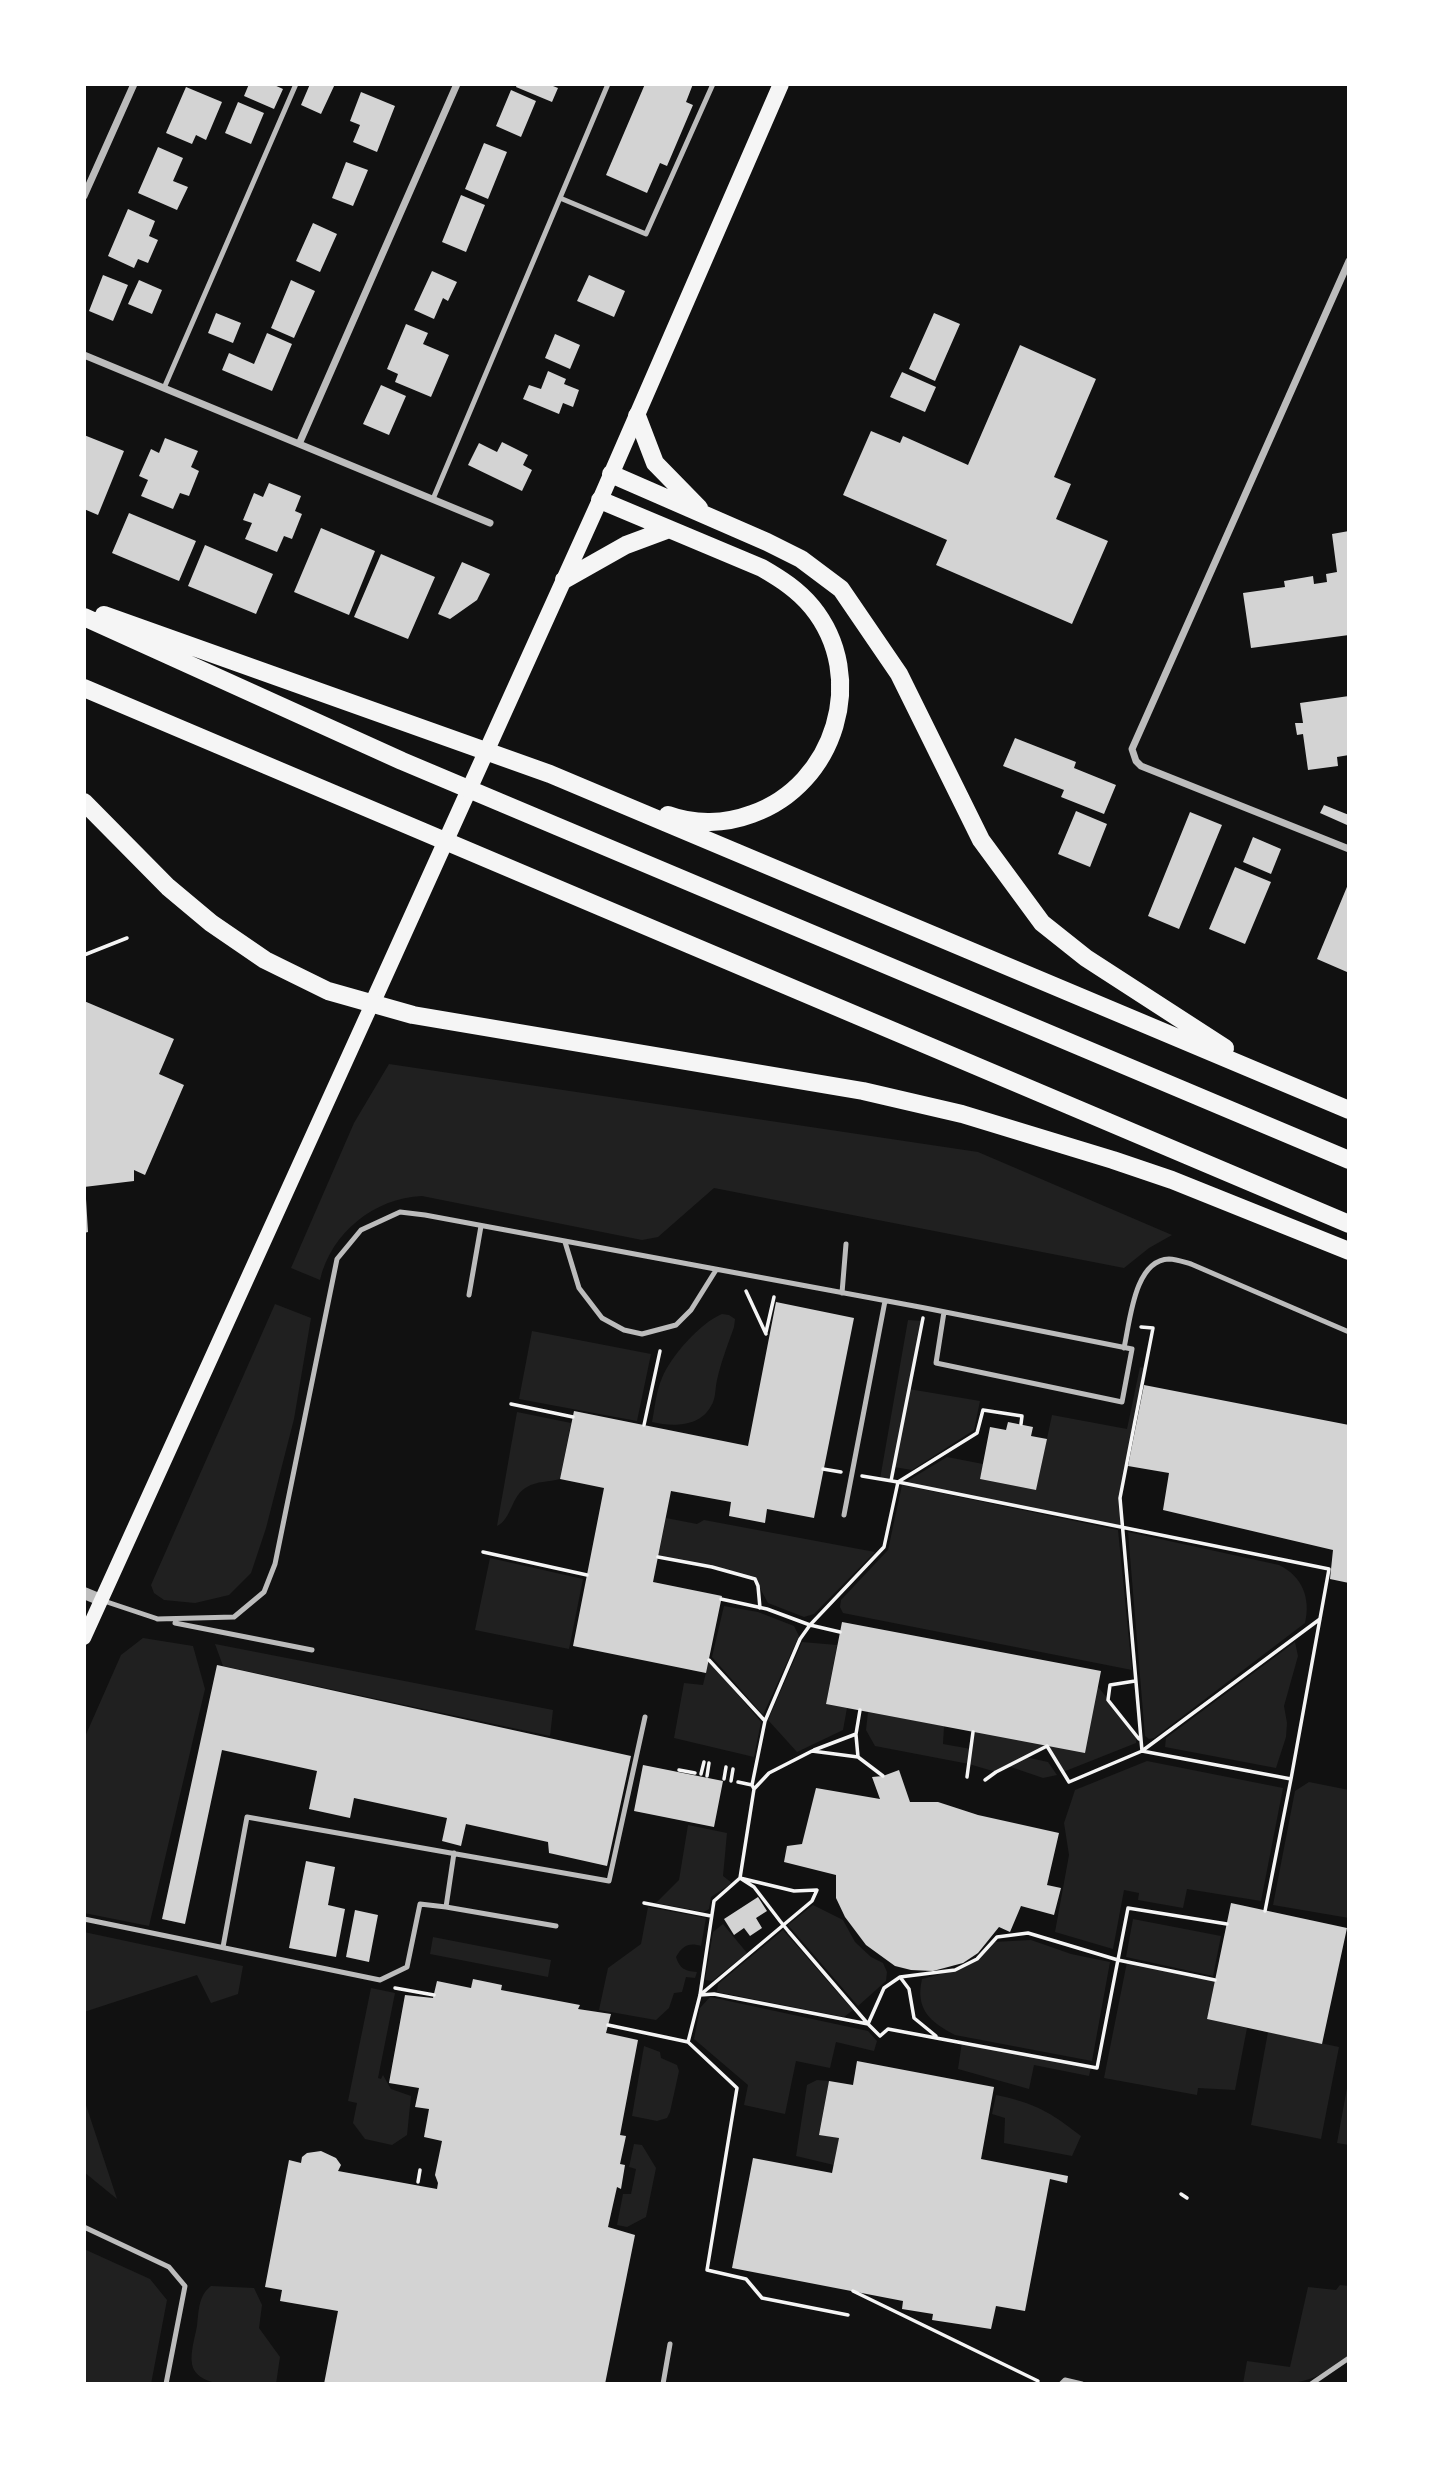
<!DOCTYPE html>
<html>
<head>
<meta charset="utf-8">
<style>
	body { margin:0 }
	#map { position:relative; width:1433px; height:2468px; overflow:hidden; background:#111; font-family:Rubik,sans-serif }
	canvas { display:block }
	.frame { position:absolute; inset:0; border:86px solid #fff; pointer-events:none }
</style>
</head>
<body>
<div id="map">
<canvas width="1433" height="2468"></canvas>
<div class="frame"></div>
</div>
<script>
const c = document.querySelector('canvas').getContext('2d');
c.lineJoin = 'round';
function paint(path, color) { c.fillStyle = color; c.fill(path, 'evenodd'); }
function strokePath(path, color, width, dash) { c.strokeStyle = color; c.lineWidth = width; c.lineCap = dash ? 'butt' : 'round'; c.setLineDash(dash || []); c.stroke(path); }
paint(new Path2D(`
	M389,1064L978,1152L1172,1235L1149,1248L1124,1268L714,1188L658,1237L642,1240L422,1196C374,1198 331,1233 320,1280L291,1268L354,1123Z
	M275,1304L311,1318L294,1419L266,1528L251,1573L229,1595L195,1603L164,1600L154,1593L151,1585Z
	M722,1314L729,1315L735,1319L734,1327C728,1344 721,1362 717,1380C715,1388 716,1399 711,1406C700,1427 672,1427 652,1422C655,1408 656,1391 662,1378C671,1356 700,1323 722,1314Z
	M908,1320L922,1321L909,1389L980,1401L974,1430L912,1470L894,1467L891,1481L880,1479Z
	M532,1331L651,1354L637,1421L519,1399Z
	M1140,1367L1146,1369L1120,1498L1122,1526L904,1483L947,1457L983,1464L980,1479L1036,1490L1052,1415L1127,1429Z
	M517,1412L571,1423L560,1479C549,1482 537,1481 527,1487C511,1495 512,1519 497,1526Z
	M902,1485L1118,1530L1132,1670L843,1613L840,1607L841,1600L888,1550Z
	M666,1518L697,1524L704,1520L875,1552L814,1614L804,1617L768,1603L755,1579L748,1576L658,1557Z
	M1128,1532L1279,1565C1302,1576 1311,1598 1305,1623L1154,1738L1149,1739L1145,1736Z
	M490,1558L583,1579L569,1649L475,1630Z
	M724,1606L758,1612L794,1626L799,1636L763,1715L712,1657Z
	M143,1638L193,1646L205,1689L149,1926L84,1913V1739L121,1655Z
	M802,1642L837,1645L826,1704L847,1708L843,1730L797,1752L768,1720Z
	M1295,1642L1298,1656L1284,1706L1287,1723L1286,1737L1276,1768L1165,1747L1166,1738Z
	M215,1644L553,1710L550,1736L223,1666Z
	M709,1660L761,1722L754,1757L674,1738L684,1683L703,1685Z
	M1098,1687L1137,1734L1136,1743L1063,1772L1047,1746L1025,1757L1048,1762L1057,1775L1043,1778L1008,1766L996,1772L969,1764L875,1746L866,1730L868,1712L944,1726L943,1744L971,1749L973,1732Z
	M1147,1761L1283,1788L1261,1901L1187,1889L1183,1908L1138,1900L1139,1893L1124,1890L1113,1949L1055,1932L1069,1855L1064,1823L1075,1790Z
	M1309,1782L1349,1790V1918L1273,1905L1295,1791Z
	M688,1825L727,1833L723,1876L732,1883L711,1897L709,1909L704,1912L656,1903L679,1880Z
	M813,1905L843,1920L855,1942L871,1957L883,1963L887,1972L886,1981L858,2006L788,1925Z
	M648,1907L706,1918L701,1946C689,1942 682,1946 676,1957C680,1969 685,1971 697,1972L695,1978L686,1977L682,1992L674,1993L669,2008L656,2020L599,2010L608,1968L641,1944Z
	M1133,1919L1221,1936L1213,1976L1126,1957Z
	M723,1924L747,1953L712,1981L705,1980L713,1932Z
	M783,1930L853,2010L844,2017L717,1992L718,1984Z
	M84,1932L243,1966L238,1994L211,2003L197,1975L84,2012Z
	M433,1937L551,1960L548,1977L430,1954Z
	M1031,1940L1071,1954L1110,1962L1092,2061L955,2035C930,2022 915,2009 922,1979C955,1970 969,1968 993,1942Z
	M1127,1962L1215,1980L1207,2019L1247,2028L1235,2090L1198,2088L1197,2095L1104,2078Z
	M371,1988L395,1993L378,2078L381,2079L383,2075L391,2089L411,2096L407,2135L392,2145L365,2139L353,2123L357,2103L348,2101Z
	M710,1997L868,2031L877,2041L874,2051L836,2042L830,2068L796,2061L785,2114L744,2105L748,2085L694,2039L700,2008Z
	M1268,2032L1339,2047L1321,2139L1251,2125Z
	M962,2042L1091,2067L1089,2076L1034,2065L1029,2089L958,2069Z
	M644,2046L660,2052L661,2058L677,2065L679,2071L670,2112L667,2118L657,2121L632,2116Z
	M1349,2077V2145L1337,2143Z
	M817,2080L829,2081L819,2134L839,2138L834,2165L796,2156L807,2085Z
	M996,2095C1035,2103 1050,2112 1081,2136L1072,2156L1004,2143L1005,2118L992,2114Z
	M84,2099L117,2199L84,2172Z
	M634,2144L642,2145L656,2168L646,2217L627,2227L617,2225L623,2194H631L636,2169L629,2167Z
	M84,2249L150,2279L167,2300L151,2384H84Z
	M1340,2285L1349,2286V2358C1306,2387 1293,2384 1243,2384L1247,2361L1290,2367L1308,2287L1336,2290Z
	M211,2286L254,2288L262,2305L259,2328L280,2357L276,2384C254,2384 197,2392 192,2364C190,2353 195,2337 197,2326C199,2311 198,2296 211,2286Z`), '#202020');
paint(new Path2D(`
	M249,84H272L283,89L274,109L244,96Z
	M310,84H335L321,114L301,105Z
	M517,84H548L558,88L552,102L516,87Z
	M645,84H693L686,102L693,105L667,166L660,163L647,193L606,175Z
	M186,87L222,102L206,140L196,135L192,144L166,133Z
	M511,90L536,101L521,137L496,126Z
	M361,92L395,106L377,152L353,142L360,125L350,121Z
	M238,102L264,113L251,144L225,133Z
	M484,143L507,152L488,199L465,189Z
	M158,147L183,158L173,181L188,187L177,210L138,193Z
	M346,162L368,170L353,206L332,198Z
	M461,195L485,205L466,252L442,242Z
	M128,209L155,221L149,236L158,240L148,263L138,259L134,268L108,256Z
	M313,223L337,234L320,272L296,261Z
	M432,271L457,282L448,301L443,298L434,319L414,310Z
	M103,275L128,285L113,321L89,311Z
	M589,275L625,291L614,317L577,301Z
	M139,280L162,290L152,314L128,304Z
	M291,280L315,291L294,338L271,328Z
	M216,313L241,323L233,343L208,333Z
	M934,313L960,324L935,381L909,369Z
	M406,324L428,333L423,344L449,355L431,397L395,382L398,374L387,369Z
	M267,333L292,344L272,391L222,370L229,353L254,364Z
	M555,334L580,345L570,369L545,358Z
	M1020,345L1096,379L1054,477L1071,484L1056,519L1108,541L1072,624L936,565L947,540L843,495L871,431L900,443L903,436L968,465Z
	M548,371L566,379L564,384L579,390L573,407L563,403L559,414L523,399L529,385L541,389Z
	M902,372L936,387L925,412L890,397Z
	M381,385L406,396L389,435L363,424Z
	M84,435L124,451L98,515L84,509Z
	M165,438L198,451L191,467L199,471L189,496L180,493L173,509L141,496L148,480L139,476L151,449L159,453Z
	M502,442L528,455L523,465L532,470L522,491L468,465L479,443L497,452Z
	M269,483L301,496L295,511L302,514L292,539L284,536L277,552L245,539L252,523L243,520L254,493L263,497Z
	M129,513L196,541L179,581L112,553Z
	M321,528L375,551L349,615L294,592Z
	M1349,531V635L1251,648L1243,593L1285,587L1284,581L1313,576L1314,584L1327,582L1326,574L1337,572L1332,534Z
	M205,545L273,574L256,614L188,586Z
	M381,554L435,577L408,639L354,617Z
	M462,562L490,574L477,600L450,619L438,614Z
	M1349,696V755L1337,757L1338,766L1308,770L1303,734L1297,735L1295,723H1303L1300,703Z
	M1015,738L1076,762L1074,768L1116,785L1104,814L1061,797L1064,790L1003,766Z
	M1324,805L1349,815L1347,825L1320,813Z
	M1076,811L1107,824L1090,867L1058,854Z
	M1190,812L1222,825L1179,929L1148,916Z
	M1253,837L1281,849L1271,874L1243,862Z
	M1235,867L1271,882L1245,944L1209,929Z
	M1349,882V968L1347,972L1317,959Z
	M84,1001L174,1039L159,1074L184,1085L145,1175L134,1170V1181L84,1187Z
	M86,1199L88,1232L84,1233V1200Z
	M776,1302L854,1318L814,1518L767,1509L765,1523L729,1516L731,1502L671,1491L653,1582L722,1596L706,1673L573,1646L604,1488L560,1479L574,1411L748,1446Z
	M1144,1385L1349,1425V1583L1330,1579L1333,1550L1163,1510L1169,1473L1128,1466Z
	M1008,1422L1033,1427L1031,1436L1047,1439L1036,1490L980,1479L990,1427L1006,1430Z
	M842,1622L1101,1671L1085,1753L826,1704Z
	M217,1665L631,1756L607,1866L549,1853L548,1842L466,1824L461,1846L442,1841L447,1818L354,1798L350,1818L309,1809L317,1771L222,1750L185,1924L162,1919Z
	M643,1765L723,1781L714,1827L634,1811Z
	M899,1770L910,1802H938L978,1815L1059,1833L1047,1885L1061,1888L1054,1915L1021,1906L1010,1932L999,1927L978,1953L963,1963L933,1971L911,1970L895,1966L866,1945L845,1917L836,1898V1875L784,1862L787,1846L802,1844L816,1788L880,1799L872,1777L883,1776Z
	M306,1861L335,1867L328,1905L345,1909L336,1957L289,1948Z
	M758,1897L767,1911L756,1918L762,1928L750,1936L744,1928L734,1935L724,1919Z
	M1231,1903L1347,1928L1322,2044L1207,2019Z
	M355,1910L378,1915L369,1962L346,1957Z
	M473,1979L502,1985L501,1990L580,2005L578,2009L611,2014L606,2033L638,2040L620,2135L626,2136L620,2164L625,2165L621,2189L617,2187L608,2227L635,2235L605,2384H324L338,2311L280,2301L282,2290L265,2287L289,2160L301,2163L302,2157L307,2153L321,2151L336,2158L341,2165L338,2171L437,2189L438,2183L435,2175L442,2141L424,2137L429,2109L415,2107L419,2088L389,2083L405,1995L433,1998L437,1981L471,1988Z
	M857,2061L994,2087L981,2159L1068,2176L1067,2183L1050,2179L1025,2311L996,2306L991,2329L932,2320L933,2314L902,2309L903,2301L732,2268L753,2158L832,2173L839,2138L819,2135L829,2081L853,2085Z`), '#d3d3d3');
strokePath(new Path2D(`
	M84,955L127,938
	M746,1291L766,1334
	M1141,1327L1153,1328L1120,1498L1142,1751
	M766,1332L774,1297
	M511,1404L573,1417
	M644,1425L660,1351
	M823,1469L841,1472
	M891,1481L923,1318
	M898,1482L1329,1569L1291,1779
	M898,1482L977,1433L983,1410L1022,1416L1021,1424
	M483,1552L587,1575
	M658,1557L712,1567L755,1579L758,1586L760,1608
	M721,1599L767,1609L810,1625L840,1632
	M709,1660L765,1721
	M1135,1681L1110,1685L1108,1700L1139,1739
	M856,1735L858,1757
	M814,1750L856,1734L860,1710
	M1142,1751L1320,1619
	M679,1770L695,1773
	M701,1774L704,1762
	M707,1776L709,1763
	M967,1777L973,1732
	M724,1779L726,1767
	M985,1780L996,1772L1047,1746L1069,1782L1142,1751L1291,1779L1265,1911
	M731,1781L733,1769
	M738,1782L752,1785
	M754,1789L752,1785L765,1721L800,1639L810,1625L884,1547L898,1482L862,1476
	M644,1903L711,1916
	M900,1977L909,1989L914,2018L936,2036
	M395,1988L434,1995
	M868,2024L714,1994L700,1995L812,1901L817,1890L794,1891L740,1878L754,1887L780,1921L789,1932L868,2024L880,2036L888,2029L1097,2068L1128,1908L1227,1924
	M868,2024L884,1988L900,1977L955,1970L977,1959L997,1937L1028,1933L1118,1960L1215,1980
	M608,2025L688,2042
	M418,2182L420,2170
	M1181,2194L1187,2198
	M853,2291L1038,2381
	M848,2315L762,2298L746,2279L707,2270L737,2088L688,2042L700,1995L714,1901L740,1878L754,1789L769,1773L812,1751L858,1757L883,1776`), '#f5f5f5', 3.5);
strokePath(new Path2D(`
	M560,198L646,234L713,84
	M164,388L296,84
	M433,499L608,84
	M565,1242L579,1288L602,1318L624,1330L642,1334L676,1325L691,1310L716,1270
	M842,1293L846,1244
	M469,1295L481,1226
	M1124,1348C1130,1322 1134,1260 1169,1259C1176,1259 1184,1262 1191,1264L1349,1332
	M844,1515L885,1301
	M101,1600L158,1619
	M157,1619L234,1617L264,1592L275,1564L337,1259L361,1230L400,1212L425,1215L925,1308L1132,1349L1122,1402L936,1363L944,1312
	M175,1623L312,1650
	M454,1853L446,1907L556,1926
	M84,1919L380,1980L407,1967L420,1904L446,1907
	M223,1947L247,1817L609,1881L645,1717
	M84,2227L169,2267L185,2286L166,2384
	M663,2384L670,2344
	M1061,2384L1065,2380L1082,2384
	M1311,2384L1349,2358`), '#bcbcbc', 5);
strokePath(new Path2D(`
	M84,196L134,84
	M1349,261L1132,749L1136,761L1141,766L1349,849
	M84,355L490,523
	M299,444L457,84`), '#bcbcbc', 7);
strokePath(new Path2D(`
	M84,1593L101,1600`), '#bcbcbc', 12);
strokePath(new Path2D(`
	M84,1638L372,1004`), '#f5f5f5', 14);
strokePath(new Path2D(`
	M372,1004L600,500L781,84`), '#f5f5f5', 16);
strokePath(new Path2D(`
	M637,416L655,463L699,508
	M611,474L767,542L801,559L841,589L899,674L981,840L1042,923L1086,958L1225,1048
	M600,500L762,568C781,579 798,590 812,607C869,677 835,785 752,814C725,824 695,825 668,815
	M564,580L626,545L669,529
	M104,615L550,774L1349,1110
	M84,617L402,761L1349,1160
	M84,688L1349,1224
	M84,802L168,887L211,923L265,960L328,991L413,1015L863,1091L962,1114L1113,1160L1172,1180L1349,1251`), '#f5f5f5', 18);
</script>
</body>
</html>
